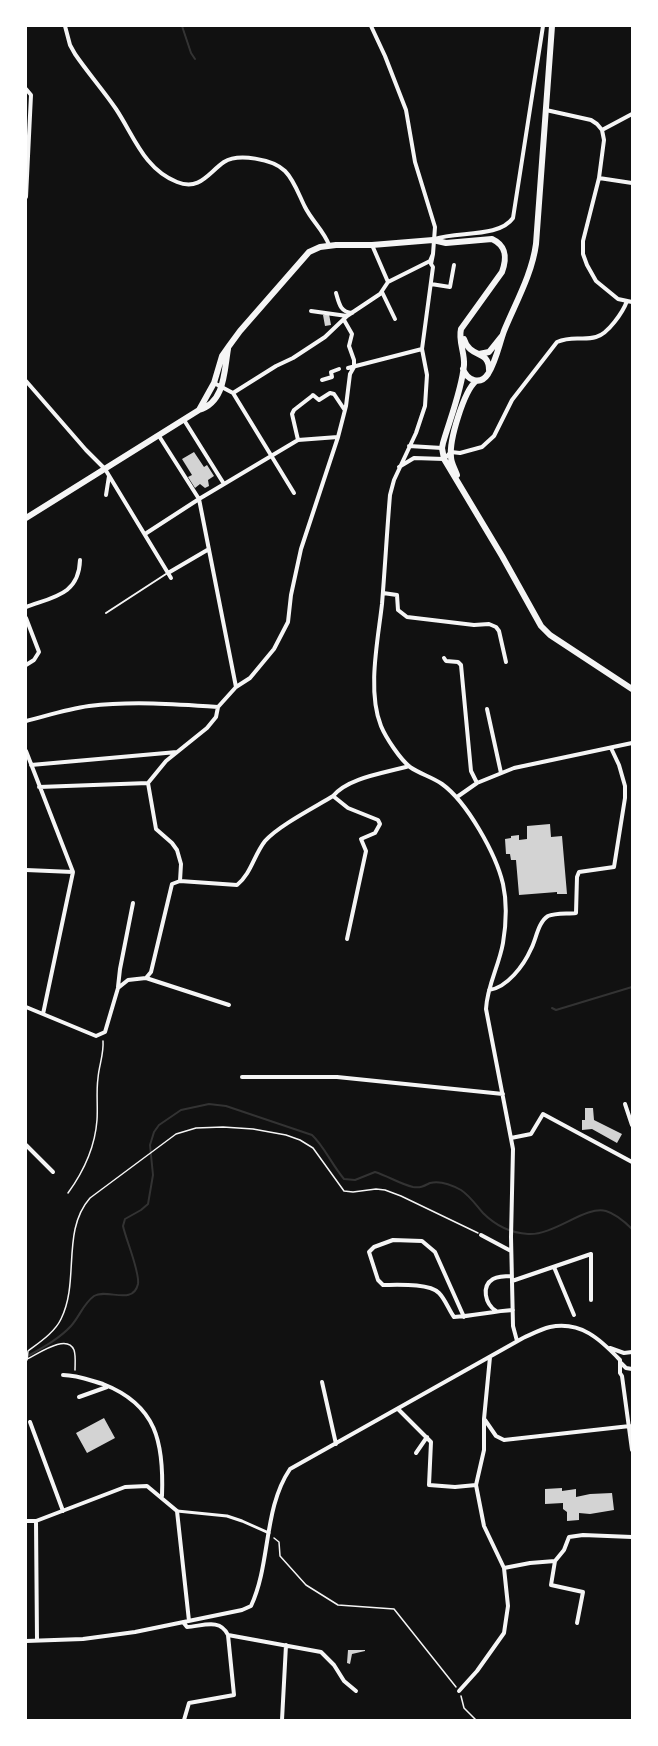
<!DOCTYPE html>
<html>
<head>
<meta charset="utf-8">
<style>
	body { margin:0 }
	#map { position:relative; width:658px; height:1746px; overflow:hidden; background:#111; font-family:"IBM Plex Sans",sans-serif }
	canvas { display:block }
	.frame { position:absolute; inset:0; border:27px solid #fff; pointer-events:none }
</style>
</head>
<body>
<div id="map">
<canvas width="658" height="1746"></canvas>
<div class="frame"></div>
</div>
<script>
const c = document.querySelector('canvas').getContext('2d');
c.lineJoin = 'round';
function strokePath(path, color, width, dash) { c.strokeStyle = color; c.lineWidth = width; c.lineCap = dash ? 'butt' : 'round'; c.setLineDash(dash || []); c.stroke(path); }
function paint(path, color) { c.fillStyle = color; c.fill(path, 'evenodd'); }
strokePath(new Path2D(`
	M182,26L191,53L195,59
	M552,1008L556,1010L632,987
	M26,1357C42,1348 59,1339 71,1326C80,1316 83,1304 94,1296C107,1288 133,1306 138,1284C140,1272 126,1240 123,1226L125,1219L141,1210L148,1204L153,1175L150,1145L154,1132L159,1125L181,1110L209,1104L226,1106L312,1135C324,1146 332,1165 344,1179L355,1180L375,1172C388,1176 400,1184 413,1187C421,1188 424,1186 430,1183C441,1180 452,1185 461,1190C470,1196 476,1205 483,1213C495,1225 511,1233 528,1234C553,1236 586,1205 606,1211C616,1214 625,1222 632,1229`), '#333', 2);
paint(new Path2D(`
	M329,314L331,325L325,326L323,315Z
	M194,452L204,467L207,465L214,476L208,480L209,486L205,488L200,484L195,488L188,477L192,475L182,459Z
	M550,824L551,837L562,836L567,894H557V892L519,895L516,860H511L510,854H506L505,839L511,838V836L519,835V840L527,839V826Z
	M585,1108H593L594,1120L622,1134L617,1143L592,1129L582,1130V1120H585Z
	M104,1418L115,1438L87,1453L76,1433Z
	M562,1488V1491L576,1489V1497L590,1494L612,1493L614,1510L590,1514L579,1513V1520L567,1521V1512L563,1509V1503L545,1504V1489Z
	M348,1650H365V1651L352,1654L350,1664L347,1663Z`), '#d3d3d3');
strokePath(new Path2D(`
	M68,1193C84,1171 95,1148 97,1120C98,1106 96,1092 98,1078C99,1065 104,1054 103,1041
	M27,1359C38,1354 67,1333 74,1350C76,1356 75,1364 75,1370
	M27,1360L28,1351C40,1342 55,1332 61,1319C80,1281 61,1231 90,1198L176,1134L196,1128L223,1127L253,1129L286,1135L300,1140L313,1148L344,1191L353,1192L376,1189L385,1190L401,1196L478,1233
	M274,1538L279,1542L280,1556L306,1585L338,1605L394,1609L456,1687
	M461,1696L464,1708L476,1720`), '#f5f5f5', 1.5);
strokePath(new Path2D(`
	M106,613L166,574`), '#f5f5f5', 2);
strokePath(new Path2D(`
	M177,1511L227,1516L242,1521L269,1533`), '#f5f5f5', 3);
strokePath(new Path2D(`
	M65,26L70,45L75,54C88,73 103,90 116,109C134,136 144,169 177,182C200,191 208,173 224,162C238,153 273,159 285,171C294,180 299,195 305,207C312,221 324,231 329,245
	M371,26L385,56L406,110L415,162L435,227L433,254L430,261L388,282L372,245
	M26,89L31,95L26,197
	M546,110L591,120L597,124L602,130L604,140L599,178L583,241V254L587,265L596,281L618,299L632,302
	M602,130L632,114
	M599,178L632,183
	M435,239C457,231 499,238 513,218L543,26
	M433,254L431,264L433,267L422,349L427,375L425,406L416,433L394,480L390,495C387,531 385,567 382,604C378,640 367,691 381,726C386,738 400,759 410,767C420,774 432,777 442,784C467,802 496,854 503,884C507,902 506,925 503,943C499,966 487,986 486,1009L513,1149L511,1237L513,1326L517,1341
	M431,284L450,287L454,265
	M382,292L395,319
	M336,293C339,303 340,312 352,313
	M311,311L347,316
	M348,368L422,349
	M322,380L332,377L331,372L339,369
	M26,381L86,450L105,469L171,578
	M214,383L233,393
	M233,393L276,366L293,358L325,337L347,316L380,294L388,282
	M233,393L294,493
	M184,420L224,484
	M159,436L199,499L236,687L218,707L216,717L207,728L166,761L148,783L156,829L172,843L177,850L181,864L180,881
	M298,440L292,414L294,410L312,396L313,395L319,400L330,393L334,394L344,409
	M409,446L442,448
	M399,467L414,458L444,459L451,452L460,453L482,447L494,436L512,400L557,342C573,335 582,341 596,337C608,334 623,312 627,301
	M106,495L109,476
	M145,534L199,499L298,440L338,437
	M168,573L209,549
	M383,593L397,595L398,610L407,617L474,625L489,624L496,627L499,631L506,662
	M26,607C53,597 79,595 80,560
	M26,618L39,652L34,660L26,665
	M444,658L446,661L458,662L461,665L471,771L477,783
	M236,687L250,678L274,649L288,622L291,595L301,549L338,437L346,406L350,374L354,367V360L349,346L352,334L344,320
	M487,709L501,773
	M26,721C46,716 67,709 89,706C131,701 175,704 218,707
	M26,751L73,872
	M31,765L177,752
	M39,787L148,783
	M333,796L348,808L378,820L380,824L375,833L361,839L366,851L347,939
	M457,797L477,783L514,768L632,743
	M26,870L73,872
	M180,881L237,885C251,874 254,855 265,841C278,826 315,807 333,796C349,777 386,773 409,766
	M146,978L229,1005
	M118,987L120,969L133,903
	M489,990C507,988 524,965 531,949C536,940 538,922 548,916C555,913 567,914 576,913L577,877L579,872L614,867L625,798V786L619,765L611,748
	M26,1007L96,1036L105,1032L118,988L128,980L146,978L151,972L172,884L180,881
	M43,1014L73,872
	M242,1077H337L503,1094
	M625,1104L632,1125
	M511,1138L531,1134L543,1114L632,1162
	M26,1145L53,1172
	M481,1235L511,1251
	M554,1267L574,1315
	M512,1281L591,1254V1300
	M496,1311C485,1304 481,1286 493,1279C499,1276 506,1276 512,1276
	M464,1317L435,1252L422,1241L393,1240L374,1247L369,1252L378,1280L383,1285C397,1285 429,1283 439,1293C445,1299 449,1310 454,1317C474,1316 493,1311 513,1310
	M610,1348L624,1353L632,1352
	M621,1363L626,1368L632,1369
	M63,1375C77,1375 89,1380 103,1384C157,1405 164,1443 162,1496
	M322,1382L336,1444
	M79,1397L107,1387
	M398,1409L431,1442L429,1485L455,1487L476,1485
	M485,1420L496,1436L504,1440L630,1426
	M30,1422L63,1511
	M416,1453L427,1437
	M26,1521H36L125,1487L147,1486L177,1511L189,1621
	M36,1521L37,1640
	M504,1568L530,1563L555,1561
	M183,1622L187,1627C203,1626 220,1618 228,1635L234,1695L189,1703L184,1720
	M577,1623L583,1592L551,1585L555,1561L564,1550L569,1537L583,1535L632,1537
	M228,1635L321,1652L334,1665L344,1681L356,1691
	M26,1641L83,1639L135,1632L242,1610L251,1606C271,1563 263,1509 290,1469L523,1338C532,1334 541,1329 550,1327C581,1321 600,1339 620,1360V1373L622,1376L632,1450
	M459,1691L477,1671L504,1633L508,1606L504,1568L484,1526L476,1485L484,1450V1419L490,1357
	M282,1720L286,1645`), '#f5f5f5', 4);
strokePath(new Path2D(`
	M464,339C470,359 489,349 489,370
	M479,354L489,352L501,337
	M463,369C467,380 480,386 488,374C496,361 499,345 504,331C516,302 532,274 536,244L552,26
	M199,410C225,402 224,372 228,349
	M457,475C455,469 451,463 451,457C449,440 464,391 476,381
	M26,518L199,410L214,383L222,356L229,346L240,331L309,252L320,247L336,245H372L433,240L446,243L492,239C507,246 507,258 502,272L461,329C458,341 465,353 464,365C462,389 450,419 443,443L442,448L444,459L502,556L541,626L550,635L632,689`), '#f5f5f5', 6);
</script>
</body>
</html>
